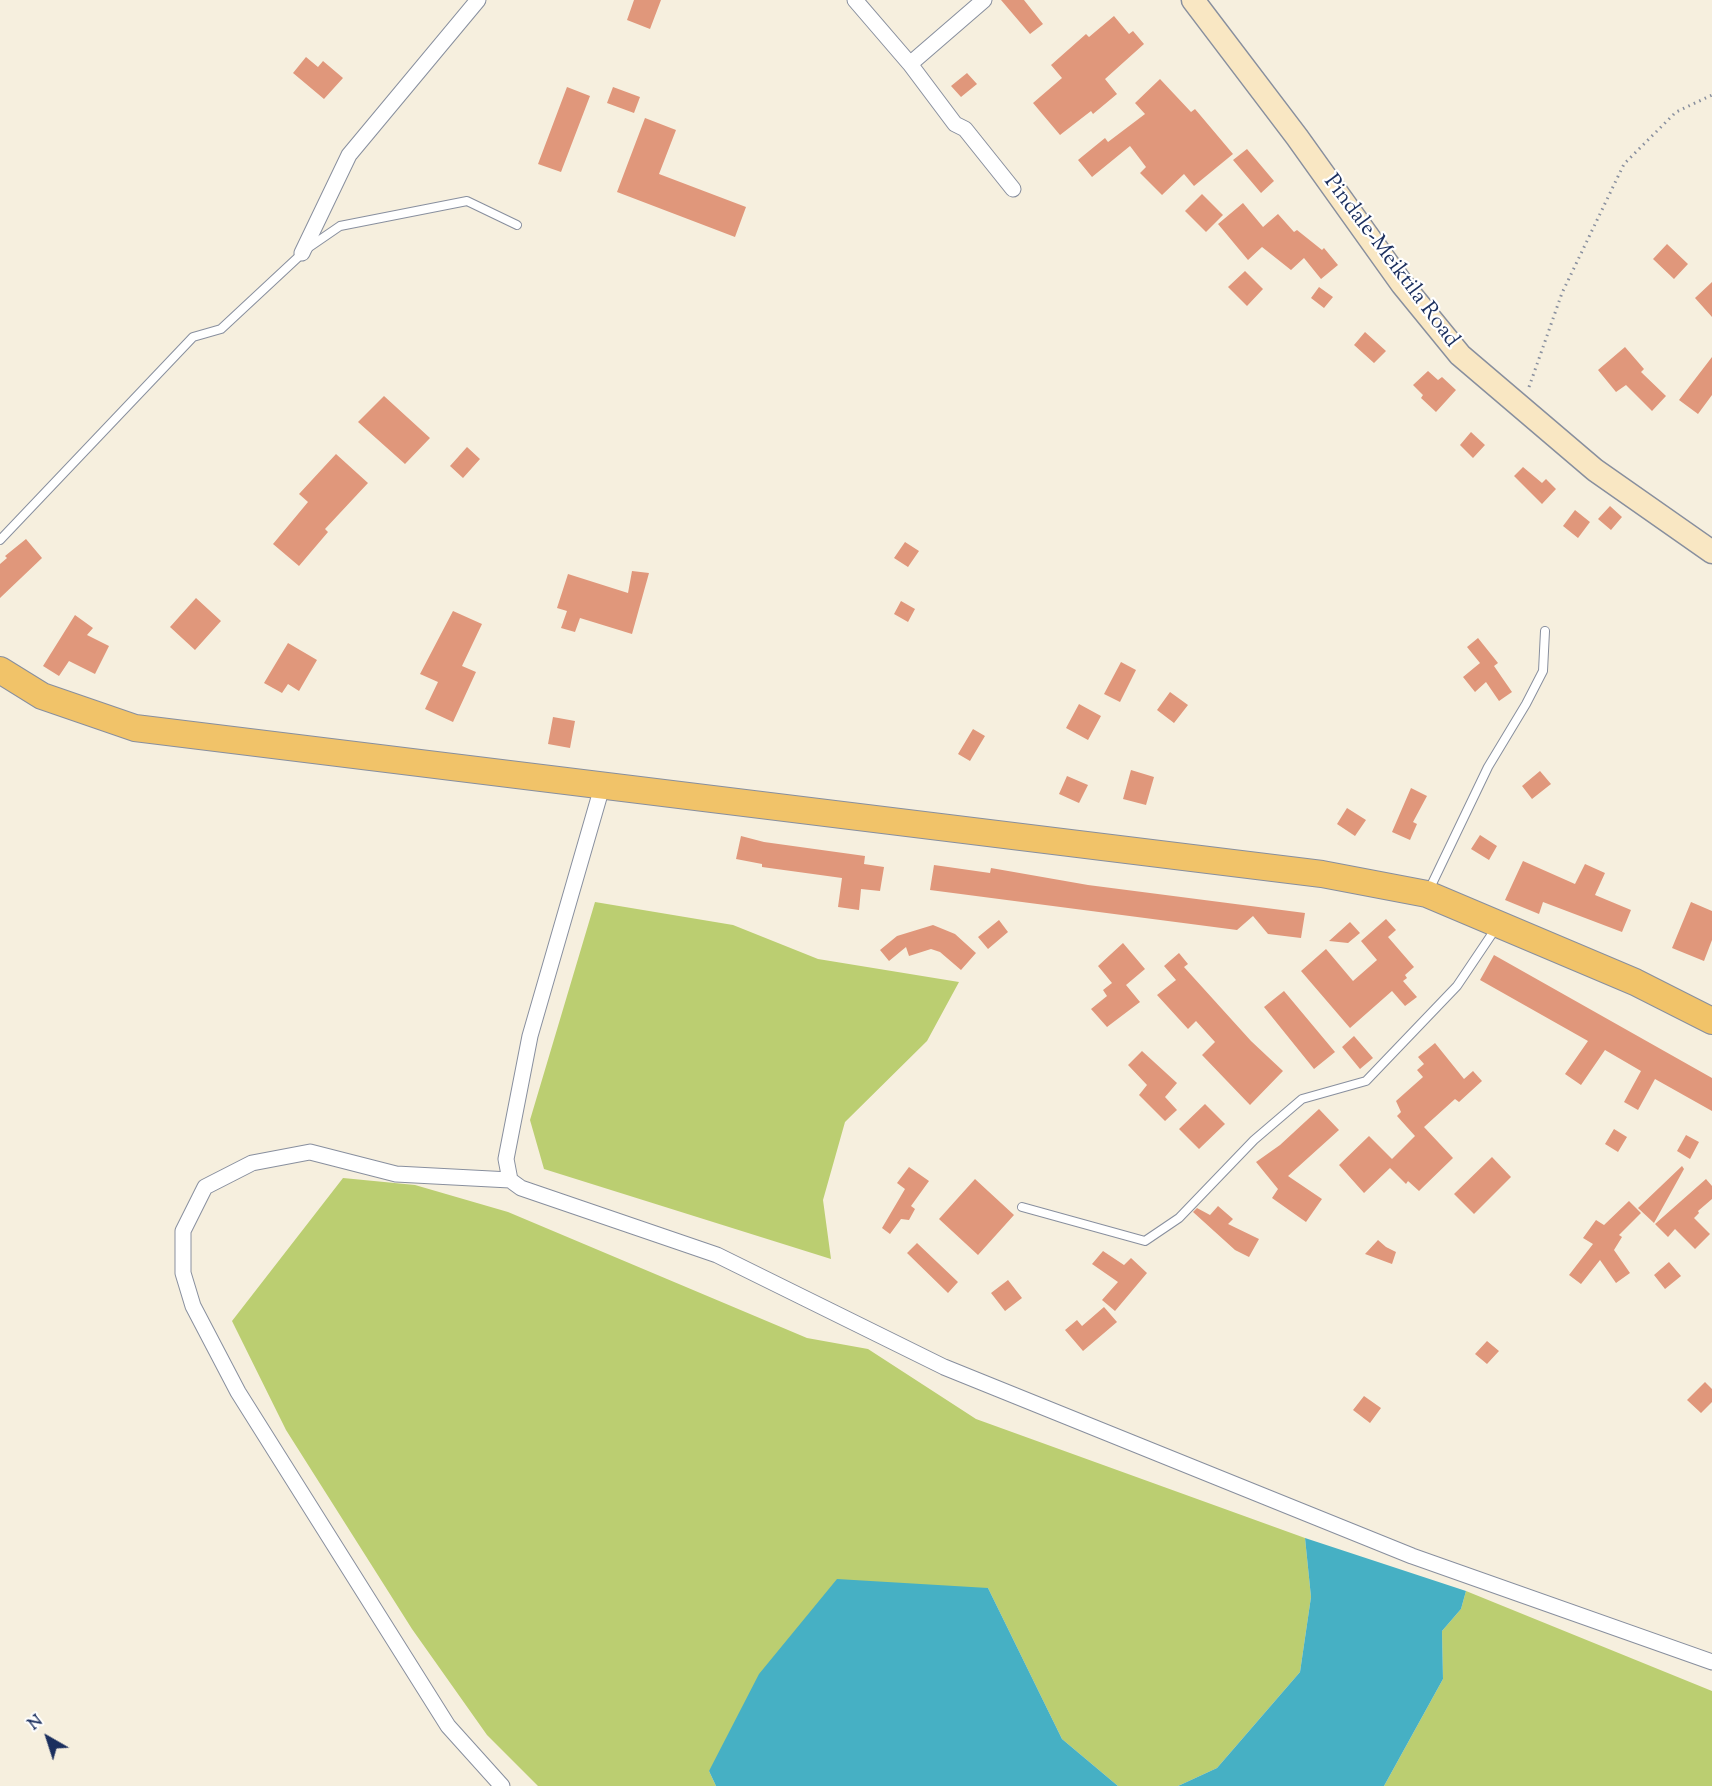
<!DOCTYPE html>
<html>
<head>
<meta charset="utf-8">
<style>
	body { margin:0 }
	#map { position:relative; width:1712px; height:1786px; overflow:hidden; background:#f6efde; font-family:"Sorts Mill Goudy",serif }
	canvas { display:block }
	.north { position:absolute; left:18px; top:1708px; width:60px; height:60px; -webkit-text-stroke:4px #fff; paint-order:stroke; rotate:321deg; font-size:16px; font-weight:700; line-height:24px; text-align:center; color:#1b2f5e }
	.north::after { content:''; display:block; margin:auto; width:21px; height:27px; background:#1b2f5e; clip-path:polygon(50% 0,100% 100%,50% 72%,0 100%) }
</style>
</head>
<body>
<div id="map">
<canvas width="1712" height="1786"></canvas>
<div class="north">N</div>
</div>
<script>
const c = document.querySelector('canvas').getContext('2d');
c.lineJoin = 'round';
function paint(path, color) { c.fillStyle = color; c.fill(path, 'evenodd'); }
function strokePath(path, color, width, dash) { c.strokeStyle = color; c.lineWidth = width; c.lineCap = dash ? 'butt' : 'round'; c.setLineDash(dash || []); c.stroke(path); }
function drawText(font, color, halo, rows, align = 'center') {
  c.font = font + ' "Sorts Mill Goudy",serif'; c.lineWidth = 4.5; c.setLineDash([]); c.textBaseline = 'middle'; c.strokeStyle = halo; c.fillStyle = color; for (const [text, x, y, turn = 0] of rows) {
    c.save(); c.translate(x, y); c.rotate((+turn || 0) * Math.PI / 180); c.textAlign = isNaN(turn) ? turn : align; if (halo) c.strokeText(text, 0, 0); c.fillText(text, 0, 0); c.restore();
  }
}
paint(new Path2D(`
	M595,902L733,925L818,959L959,982L927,1041L845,1122L823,1200L831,1259L544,1169L530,1120Z
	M343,1178L415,1185L508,1212L807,1338L868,1349L976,1419L1305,1538L1311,1597L1300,1672L1217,1768L1178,1786H1118L1062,1739L988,1588L709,1771L716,1786H538L487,1735L412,1629L286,1430L232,1321Z
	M1466,1591L1712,1691V1786H1384L1443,1679L1442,1631L1461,1609Z`), '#bbce71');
paint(new Path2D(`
	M1305,1538L1466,1591L1461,1609L1442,1631L1443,1679L1384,1786H1178L1217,1768L1300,1672L1311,1597Z
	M837,1579L988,1588L1062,1739L1118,1786H716L709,1771L759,1674Z`), '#46b0c4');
paint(new Path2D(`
	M634,0H661L650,29L627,20Z
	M1001,0H1024L1043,24L1030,34Z
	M1114,16L1129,34L1133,31L1144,44L1105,79L1117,94L1093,114L1091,111L1060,135L1033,103L1062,78L1051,65L1086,34L1089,37Z
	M306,57L318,67L323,61L343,78L324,99L293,73Z
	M967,73L977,84L961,97L951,86Z
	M1160,79L1191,112L1195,109L1233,154L1194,186L1184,174L1162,195L1140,173L1146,167L1130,146L1092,177L1078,160L1105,138L1108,142L1145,114L1135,103Z
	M567,87L590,96L561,172L538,164Z
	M613,87L640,97L634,113L607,103Z
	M645,118L676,130L659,174L746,207L735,237L617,192Z
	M1247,149L1274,181L1261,193L1233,160Z
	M1202,194L1223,215L1206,232L1185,211Z
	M1243,203L1263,227L1278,214L1294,232L1297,230L1322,250L1324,248L1338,265L1321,279L1304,258L1291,270L1262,247L1248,260L1218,224Z
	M1667,244L1688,264L1674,279L1653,259Z
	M1245,271L1263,289L1247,306L1228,287Z
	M1712,282V317L1695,298Z
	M1319,287L1333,297L1324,308L1311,298Z
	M1365,332L1386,351L1374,363L1354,345Z
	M1625,347L1644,369L1641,372L1666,396L1652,411L1626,385L1616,392L1598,370Z
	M1712,357V395L1698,414L1679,400Z
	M1428,371L1438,380L1442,377L1456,390L1436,412L1421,398L1423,395L1413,385Z
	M384,396L430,438L405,464L358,422Z
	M1471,432L1485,445L1473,458L1460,445Z
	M467,447L480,459L463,478L450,466Z
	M336,454L368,483L325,529L328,532L299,566L273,544L308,502L299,494Z
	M1523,467L1542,483L1546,479L1556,489L1542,504L1514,476Z
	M1610,506L1622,517L1611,530L1598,519Z
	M1575,510L1590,522L1578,538L1563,526Z
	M26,539L42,558L0,598V564L7,558L5,556Z
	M905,542L919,551L908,567L894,558Z
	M632,571L649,573L632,634L580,618L575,632L561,628L567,611L557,608L568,574L628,593Z
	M196,598L221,621L195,650L170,627Z
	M901,601L915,609L908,622L894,614Z
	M453,611L482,624L462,666L476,672L453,722L425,709L438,682L420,674Z
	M75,615L93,628L87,635L109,646L95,674L69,661L59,676L43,666Z
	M1478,638L1498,663L1494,666L1512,692L1499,701L1486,682L1475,692L1463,677L1480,663L1467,647Z
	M288,643L317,660L299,691L288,684L282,693L264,683Z
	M1121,662L1136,670L1120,702L1104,694Z
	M1170,692L1188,705L1174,723L1157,710Z
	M1079,704L1101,716L1088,740L1066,728Z
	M553,717L575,721L570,748L548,744Z
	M973,729L985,736L970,761L958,754Z
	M1131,770L1154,777L1146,805L1123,799Z
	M1540,771L1551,784L1532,799L1522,786Z
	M1067,776L1088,785L1079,803L1059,794Z
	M1411,788L1427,796L1413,822L1417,824L1410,840L1392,832Z
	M1347,808L1366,820L1355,836L1337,824Z
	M1480,835L1497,846L1489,860L1471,849Z
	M741,836L764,842L865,856L864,864L884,867L880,891L861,889L859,910L838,907L842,878L762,867V864L736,859Z
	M1523,861L1575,884L1585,864L1605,873L1595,895L1631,910L1622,932L1543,902L1539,914L1505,900Z
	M934,865L990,873L991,868L1088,885L1305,913L1301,938L1268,934L1253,916L1237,930L930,890Z
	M1691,902L1712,911V940L1704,961L1672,948Z
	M1386,919L1396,930L1388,937L1414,967L1405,975L1407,978L1403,981L1417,997L1405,1006L1392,991L1350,1028L1301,971L1326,949L1353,981L1377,960L1361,941Z
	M999,920L1008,932L988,949L978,937Z
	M1350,922L1360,933L1348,943L1329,941Z
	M933,925L955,934L976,953L961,970L940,952L931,949L909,956L906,947L889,961L880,950L897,936Z
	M1123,943L1145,969L1126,985L1140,1002L1107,1027L1091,1009L1107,996L1103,990L1112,983L1098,966Z
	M1179,953L1188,964L1184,967L1251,1041L1283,1071L1250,1105L1202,1055L1215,1042L1196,1021L1188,1029L1157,995L1176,980L1164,966Z
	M1494,955L1712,1078V1111L1655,1079L1638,1110L1624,1102L1641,1071L1605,1050L1581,1085L1565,1074L1588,1041L1480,980Z
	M1284,991L1335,1052L1314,1069L1264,1007Z
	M1354,1036L1373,1058L1360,1069L1342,1047Z
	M1435,1043L1464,1079L1473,1071L1482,1081L1459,1102L1455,1099L1424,1127L1453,1158L1419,1191L1408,1181L1406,1184L1390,1168L1364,1193L1339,1165L1369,1136L1392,1159L1415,1136L1397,1116L1401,1112L1396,1101L1423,1077L1417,1070L1424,1064L1418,1057Z
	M1142,1051L1177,1083L1165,1097L1177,1110L1165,1121L1139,1095L1147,1085L1128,1065Z
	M1205,1104L1225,1124L1199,1149L1179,1129Z
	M1319,1109L1339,1130L1288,1176L1322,1199L1306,1222L1272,1198L1278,1189L1256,1162L1280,1145Z
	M1614,1129L1627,1137L1618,1152L1605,1144Z
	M1686,1135L1699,1142L1690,1159L1677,1151Z
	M1492,1157L1511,1177L1474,1214L1454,1194Z
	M1682,1166L1684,1169L1654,1223L1638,1208Z
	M909,1167L929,1181L911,1206L915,1209L909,1220L901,1219L890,1234L882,1228L905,1189L897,1183Z
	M975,1179L1014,1215L978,1255L939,1219Z
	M1706,1179L1712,1186V1199L1698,1211L1699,1213L1694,1218L1710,1234L1695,1249L1675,1229L1668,1237L1655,1224Z
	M1629,1201L1641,1213L1619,1235L1622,1237L1614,1250L1630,1273L1616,1283L1600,1260L1581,1284L1569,1275L1593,1244L1583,1238L1596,1220L1604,1225Z
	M1218,1206L1233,1219L1228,1224L1259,1239L1249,1257L1235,1250L1193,1212L1197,1208L1210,1215Z
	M1378,1240L1386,1247L1396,1252L1392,1264L1365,1254Z
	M917,1243L958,1282L948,1293L907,1253Z
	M1103,1251L1124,1265L1131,1258L1147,1273L1115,1311L1102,1300L1118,1282L1092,1264Z
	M1669,1262L1681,1276L1665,1289L1654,1275Z
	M1008,1280L1022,1298L1005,1311L991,1293Z
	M1104,1307L1117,1322L1083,1351L1065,1330L1077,1320L1082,1326Z
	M1487,1341L1499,1351L1487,1364L1475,1354Z
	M1705,1382L1712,1389V1402L1701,1413L1687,1400Z
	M1364,1396L1381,1408L1370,1423L1353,1410Z`), '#e0977b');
const lane = new Path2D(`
	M0,540L193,337L221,329L308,248L340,226L467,201L517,225
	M1429,890L1488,767L1526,704L1543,671L1545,631
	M1022,1207L1145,1241L1179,1218L1254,1140L1302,1099L1366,1081L1457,986L1496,928`);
const street = new Path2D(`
	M855,0L910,64L955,124L965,129L1013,189
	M910,64L984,0
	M302,253L349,155L478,0
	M602,787L530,1036L506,1159L510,1180L521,1188L717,1255L944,1367L1412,1556L1712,1662
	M502,1786L448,1726L238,1392L193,1306L183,1273V1231L205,1187L252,1163L310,1152L396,1174L510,1180`);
const secondary = new Path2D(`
	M1193,0L1297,137L1402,284L1460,355L1595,470L1712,552`);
const primary = new Path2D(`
	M0,670L42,696L135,728L1322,874L1427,894L1635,982L1712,1021`);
strokePath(lane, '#888f9e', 10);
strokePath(street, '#888f9e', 17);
strokePath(secondary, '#888f9e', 25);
strokePath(primary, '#888f9e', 28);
strokePath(new Path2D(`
	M1529,387L1562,293L1624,164L1676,112L1712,95`), '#888f9e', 3, [1.5, 4.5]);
strokePath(lane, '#fff', 8);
strokePath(street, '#fff', 15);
strokePath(secondary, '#f9e7c3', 22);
strokePath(primary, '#f1c369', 26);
drawText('22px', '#1b2f5e', '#fff', [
	["Pindale-Meiktila Road",1390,262,53]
]);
</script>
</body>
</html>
